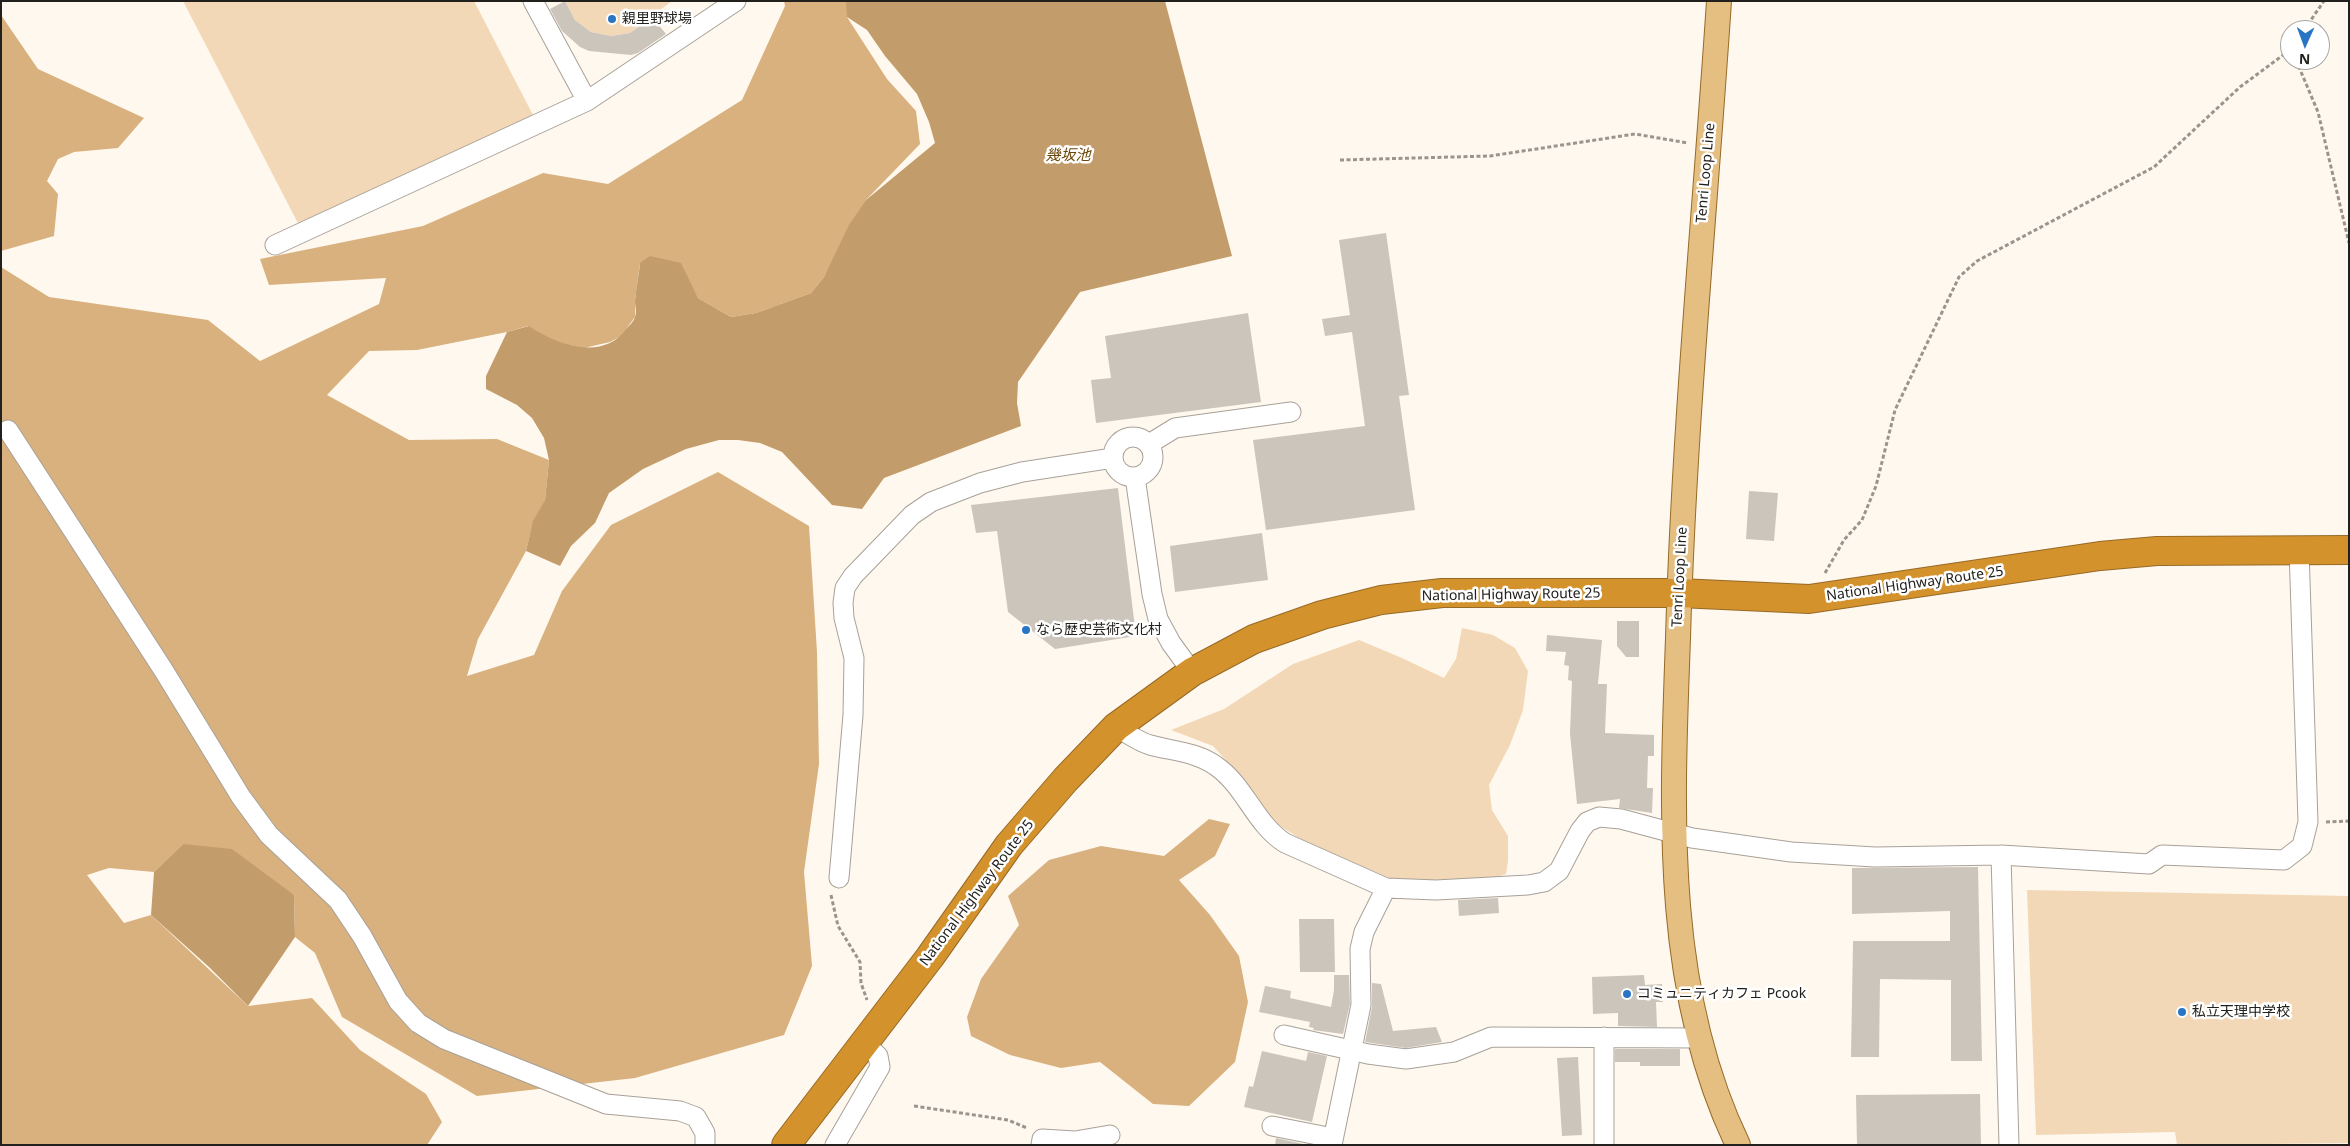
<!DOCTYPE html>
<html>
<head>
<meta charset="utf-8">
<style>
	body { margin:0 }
	#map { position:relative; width:2350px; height:1146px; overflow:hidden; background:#fff8ef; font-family:"Noto Sans",sans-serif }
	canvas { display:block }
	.frame { position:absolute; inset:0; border:2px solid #22201c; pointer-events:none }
	.north { position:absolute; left:2280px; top:20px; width:50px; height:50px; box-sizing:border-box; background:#fff; border:1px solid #a7a6a4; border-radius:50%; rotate:182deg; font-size:14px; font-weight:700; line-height:20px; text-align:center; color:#22201c }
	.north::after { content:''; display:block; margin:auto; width:18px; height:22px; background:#2975c4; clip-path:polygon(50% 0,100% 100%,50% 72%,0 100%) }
</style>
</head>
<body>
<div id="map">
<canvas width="2350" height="1146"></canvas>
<div class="frame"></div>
<div class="north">N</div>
</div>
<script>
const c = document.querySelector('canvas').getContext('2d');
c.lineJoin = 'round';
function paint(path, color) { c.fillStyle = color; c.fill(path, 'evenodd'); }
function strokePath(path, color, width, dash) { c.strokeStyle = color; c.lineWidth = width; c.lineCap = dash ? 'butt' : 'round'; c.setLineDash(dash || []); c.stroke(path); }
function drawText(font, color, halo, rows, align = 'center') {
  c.font = font + ' "Noto Sans","Noto Sans JP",sans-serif'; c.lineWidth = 5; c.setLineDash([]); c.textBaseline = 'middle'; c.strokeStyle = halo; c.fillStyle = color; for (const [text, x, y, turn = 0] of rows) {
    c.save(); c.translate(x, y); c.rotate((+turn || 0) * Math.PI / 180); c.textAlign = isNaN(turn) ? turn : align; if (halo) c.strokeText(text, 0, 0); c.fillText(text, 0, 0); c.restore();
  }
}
paint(new Path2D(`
	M183,1H474L533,115L303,233Z
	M565,1H672L630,33L611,36L591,32L575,20Z
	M1462,628L1493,635L1515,648L1528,671L1523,710L1510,745L1489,785L1492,810L1508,836V861L1506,874L1493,878L1401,883L1302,840L1271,820L1251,788L1213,746L1171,730L1224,709L1293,664L1359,640L1402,658L1444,678L1456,659Z
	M2027,890L2349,896V1143L2177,1145L2175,1132L2036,1135Z`), '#f3d8b7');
paint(new Path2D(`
	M784,1H847V17L887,79L916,111L920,144L866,200L824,277L811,293L756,313L731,317L698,298L691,286L640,263L635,300V317L621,336L610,342L584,348L563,344L545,337L528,326L507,332L417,350L369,351L327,395L409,440L497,439L549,460L545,500L531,530L526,551L478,639L467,676L534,655L562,591L611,525L718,472L809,526L817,652L819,764L804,872L812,966L784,1035L635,1078L477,1096L342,1017L315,953L295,937L294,895L183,844L154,872L109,868L87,875L124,923L151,915L248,1006L312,998L360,1050L426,1094L442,1122L427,1145H1V267L49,297L208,320L260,361L379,304L386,278L269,285L260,259L423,226L543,173L608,184L742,100L785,6Z
	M1,15L38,69L144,118L118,148L74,152L58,159L47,181L58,194L54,236L1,251Z
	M1209,819L1230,824L1215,856L1179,880L1210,915L1239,956L1248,1002L1235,1062L1189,1106L1153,1104L1100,1062L1061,1068L1010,1055L971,1036L967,1017L981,979L1019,925L1008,896L1049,860L1101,846L1164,856Z`), '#d8b17e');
paint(new Path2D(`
	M846,1H1165L1232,256L1080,292L1018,382L1017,403L1021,426L884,478L862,509L832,505L782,452L760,443L738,440H719L686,449L643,469L609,493L595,523L571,546L560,566L526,551L533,521L545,500L549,460L544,438L532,418L517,405L486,389V376L507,332L529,326C555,344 603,362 626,329C629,326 634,321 635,317C637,312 635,306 635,301C636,288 639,275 640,263L650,256L681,263L698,298L731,317L756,313L811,293L824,277L849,225L866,200L935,143L929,122L917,94L885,56L867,30L847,17Z
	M183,844L232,849L294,895L295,937L248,1006L209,967L151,915L154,872Z`), '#c39c6b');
paint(new Path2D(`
	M565,1L575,20L591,32L611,36L630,33L652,17L666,34L638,53L631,55L589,51L580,47L562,31L550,9Z
	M1386,233L1409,395L1399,396L1415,510L1266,530L1253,440L1365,426L1352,332L1325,336L1322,319L1350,315L1339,240Z
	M1248,313L1261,402L1096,423L1091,380L1111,378L1105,336Z
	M1118,488L1136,636L1055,649L1008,612L997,531L976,533L971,505Z
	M1749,491L1778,493L1774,541L1746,539Z
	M1262,533L1268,580L1175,592L1170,546Z
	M1617,621H1639V657H1626L1617,646Z
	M1547,635L1602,640L1598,684H1607L1605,733L1654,735V756H1648L1647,788H1653L1652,813L1619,808L1620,799L1577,804L1570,734L1572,681L1568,680L1569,666L1564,665L1566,652L1546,651Z
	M1978,867L1982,1061H1951V980L1880,979L1879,1057H1851L1853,941H1950V911L1852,914V868Z
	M1498,898L1499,913L1459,916L1458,900Z
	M1299,919H1334L1335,972H1300Z
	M1334,975H1349L1350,1004L1343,1034L1313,1030L1314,1028L1309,1027L1310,1022L1259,1012L1265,986L1291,991L1290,998L1331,1007L1334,990Z
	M1644,975L1645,985L1662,984L1663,1002H1656L1657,1027L1618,1026V1013L1593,1014L1592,977Z
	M1372,983L1381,984L1393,1031L1436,1027L1442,1042L1406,1048L1365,1042L1372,1007Z
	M1615,1049H1680V1066H1640V1062H1615Z
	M1262,1051L1306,1061L1308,1052L1327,1056L1312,1122L1244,1107L1249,1086L1253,1087Z
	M1578,1057L1582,1135L1562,1136L1557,1058Z
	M1980,1094L1981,1145H1857L1856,1095Z
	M1276,1138L1308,1145H1275Z`), '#ccc5bc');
const minor = new Path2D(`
	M533,1L587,101
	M275,245L587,101L736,1
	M8,430L164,671L241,797L269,835L338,900L362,936L398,1001L418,1023L444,1039L606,1104L680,1111L696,1117L705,1133V1145
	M1113 457a20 20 0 1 1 40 0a20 20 0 1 1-40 0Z
	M1149,444L1175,428L1291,412
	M1135,477L1152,594L1158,619L1171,643L1192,672
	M1116,727C1127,733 1139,742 1150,745C1172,751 1197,752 1216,766C1245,786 1255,824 1285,843L1386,888L1436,890L1528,885L1544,882L1559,871L1580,831L1587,822L1599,817L1621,819L1692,838L1791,852L1875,857L2001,855L2149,864L2162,855L2284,860L2302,846L2308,822L2299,549
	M2001,855L2009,1145
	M839,878L853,715L854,658L844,618L843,603L845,588L853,576L912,515L931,502L980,483L1022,472L1113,458
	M1284,1035L1368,1054L1406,1059L1454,1052L1491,1037L1700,1038
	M1604,1037V1145
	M1272,1126L1333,1138
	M835,1145L880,1067L878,1056L864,1043
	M1041,1145L1042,1139L1075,1141L1110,1135
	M1332,1145L1361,1005L1360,949L1364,932L1386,888`);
const major = new Path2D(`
	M1719,1C1705,213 1684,425 1678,638C1672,807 1662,988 1738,1145`);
const highway = new Path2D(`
	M786,1145L930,957L1009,845L1066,779L1116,727L1192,672L1254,639L1322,615L1381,600L1442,593H1679L1809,599L2100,556L2157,551L2349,550`);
strokePath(minor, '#a8a199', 21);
strokePath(major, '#966a27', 26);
strokePath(highway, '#966a27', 30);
strokePath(new Path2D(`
	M2304,30L2324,1
	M2296,60L2318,112L2349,243
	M1340,160L1490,156L1635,134L1688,143
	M1825,573L1844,540L1862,520L1876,486L1895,410L1959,277L1977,261L2154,167L2240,87L2290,50
	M2326,822L2349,821
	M831,895L838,926L860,962L861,983L867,1000
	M914,1106L1008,1120L1027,1128`), '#99948d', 3, [4, 2.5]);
strokePath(minor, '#fff', 19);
strokePath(major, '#e5be81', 24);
strokePath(highway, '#d4922d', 28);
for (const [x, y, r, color] of [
	[612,19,5,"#2975c4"],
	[1026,630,5,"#2975c4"],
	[1627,994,5,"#2975c4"],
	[2182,1012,5,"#2975c4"]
]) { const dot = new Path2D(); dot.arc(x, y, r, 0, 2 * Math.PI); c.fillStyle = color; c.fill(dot); strokePath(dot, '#fff', 2); }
drawText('14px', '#22201c', '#fff', [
	["親里野球場",622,19],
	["なら歴史芸術文化村",1036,630],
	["コミュニティカフェ Pcook",1637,994],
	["私立天理中学校",2192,1012]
], 'left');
drawText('14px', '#22201c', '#fff', [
	["Tenri Loop Line",1706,173,-85],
	["Tenri Loop Line",1680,577,-87],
	["National Highway Route 25",1915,584,-8],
	["National Highway Route 25",1511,595,-1],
	["National Highway Route 25",977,893,-53]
]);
drawText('italic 15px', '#6d4707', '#fff', [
	["幾坂池",1068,156]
]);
</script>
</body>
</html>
